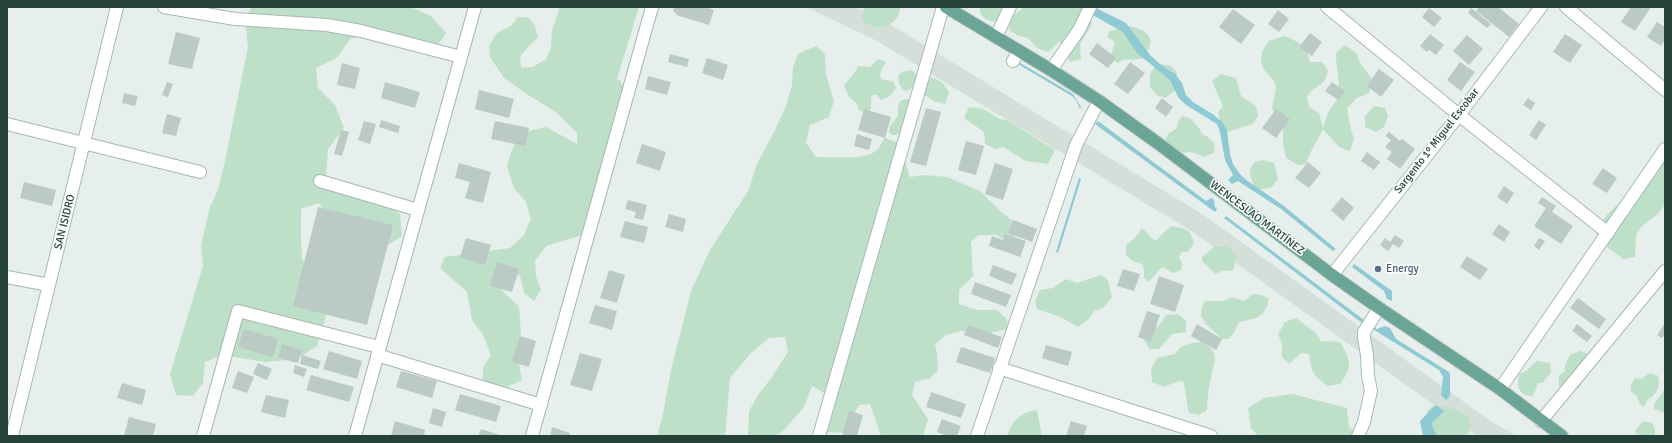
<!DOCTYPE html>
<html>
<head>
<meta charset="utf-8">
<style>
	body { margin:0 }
	#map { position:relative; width:1672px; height:443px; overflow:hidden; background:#e6efeb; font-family:Signika,sans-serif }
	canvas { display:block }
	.frame { position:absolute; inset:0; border:8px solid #24423a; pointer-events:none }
</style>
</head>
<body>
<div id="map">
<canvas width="1672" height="443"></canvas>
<div class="frame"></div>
</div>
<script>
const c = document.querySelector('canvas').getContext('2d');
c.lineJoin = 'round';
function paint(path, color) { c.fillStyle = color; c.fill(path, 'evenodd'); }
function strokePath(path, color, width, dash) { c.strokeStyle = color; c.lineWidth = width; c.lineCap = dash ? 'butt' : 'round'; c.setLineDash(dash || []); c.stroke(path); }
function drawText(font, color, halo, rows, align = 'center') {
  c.font = font + ' Signika,sans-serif'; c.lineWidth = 3.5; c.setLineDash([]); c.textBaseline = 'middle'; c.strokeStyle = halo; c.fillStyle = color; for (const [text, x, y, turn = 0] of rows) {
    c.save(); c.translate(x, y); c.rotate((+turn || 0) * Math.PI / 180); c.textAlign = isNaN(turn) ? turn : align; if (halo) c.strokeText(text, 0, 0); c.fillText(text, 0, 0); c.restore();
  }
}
paint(new Path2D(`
	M806,7H854L886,22L1202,214L1492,422L1517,436H1477L1193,232L875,40Z`), '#d4dfda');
paint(new Path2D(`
	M252,7H410L431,16L446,33L436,48L375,33L350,39L337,58L316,68L318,88L335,105L344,128L328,149L326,177L382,201L400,214L402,236L390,244L370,243L339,229L319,203L301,209V240L302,259L320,278L327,313L317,346L297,359L266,362L222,355L205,362L203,383L193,396L176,395L170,374L203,266L201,245L210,207L218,190L225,161L248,47L245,19Z
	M560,7H639L617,79L620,80L629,98L583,235L546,246L535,261L536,276L541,290L534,301L524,293L520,276L509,270L493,278L504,293L519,306L521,335L516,350L522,380L497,392L483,390V367L491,355L483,335L472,320L467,292L440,268L445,257L510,248L524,235L531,219L526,202L514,188L507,167L510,155L520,133L546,127L577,144V133L556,112L525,93L504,78L490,57L489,46L497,33L511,26L518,17L529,18L535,26L538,37L520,56L521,68L533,67L546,59L551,47L552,30Z
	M864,7H900C900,27 874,34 862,19Z
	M980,7H1006L1002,10L995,22L985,19L980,13Z
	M1025,7L1083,8L1092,24L1080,44L1081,59L1070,62L1059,41L1053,48L1048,52L1037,48L1028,38L1019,36L1009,30C1009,18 1015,13 1025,7Z
	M1130,26C1153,32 1156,41 1142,59L1123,60L1118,63L1110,58L1115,42L1107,37L1110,31Z
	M1284,36C1298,41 1307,46 1310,62H1322L1328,70C1326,87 1314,85 1307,97L1309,107L1319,113L1323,128C1327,114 1329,109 1339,98C1340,82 1336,69 1336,53L1345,45L1357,53C1358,64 1367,70 1372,80L1369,93L1357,98L1347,108L1350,126L1354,139L1350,151L1339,147L1323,129C1317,141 1310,151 1306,164L1298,165L1286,158L1283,144V125L1276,118L1272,108L1276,88L1274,81L1265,71L1261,63L1262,52L1269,41Z
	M816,46L825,54L826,75L834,101L829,117L810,125L806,143L816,157C830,157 865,160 876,151C880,148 881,142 885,138L902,144L904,159L910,177L924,175L947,177L980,191L999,210L1022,229L1010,242L996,235H978L971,242L973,276L959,290V304L977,310H997L1006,318L1009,329L978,335L961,331L946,335L935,344L937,353L938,370L930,378L915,382L912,395L928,419L923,436H881L870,404L859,405L845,433L825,432L826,394L812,386L804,407L784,430L776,436H748L749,411L758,395L772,377L788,352L785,337L769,338L751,353L730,378L725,436H657L662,419L671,370L691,291L710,250L748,191L757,164L775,130L786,106L792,85L793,67L798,54Z
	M878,59L886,62L880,73L881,79L894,82L896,88L890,96L881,100L877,95H873L871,98V109L865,113L859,110L857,104L849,97L844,86C848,78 855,75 858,66L870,67Z
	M1157,63L1171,66L1177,73L1178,88L1165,98L1157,95L1150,87V74Z
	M910,70L914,72L917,77L914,86L908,91L903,90L899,84L898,76L902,72Z
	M1221,74L1236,78L1241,96L1256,106L1258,116L1253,124L1227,132L1221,127L1218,112L1223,106L1212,81Z
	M932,77L943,83L949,93L945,104L934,101L923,94L921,82Z
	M906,99H911L902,131L896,135H892L889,132L890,126L898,116V108L900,101Z
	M1374,106L1385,108L1388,116L1384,127L1376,132L1365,127V116Z
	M969,107L983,109L1000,119L1007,120L1055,150L1048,164L1026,161L1003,147L995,149L985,144L984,132L964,118Z
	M1182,116L1190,118L1199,128L1202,134L1208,137L1215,144L1214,153L1203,157C1189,148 1184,155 1169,153L1165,140L1169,133L1176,129L1178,122Z
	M1665,153V204L1660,212L1642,226L1636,235L1635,257L1624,259L1602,244L1596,234C1603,215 1612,211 1625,197C1639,183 1652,168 1665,153Z
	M1263,160L1274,163L1278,179L1272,187L1258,190C1250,180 1247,173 1254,162Z
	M1171,226C1185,229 1190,227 1194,243L1188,252H1182L1179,257L1182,263L1181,270L1173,273L1162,267L1149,282L1144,278V269L1142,264L1133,261L1126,255V245L1134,239L1142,228L1155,241Z
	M1227,246L1237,256L1233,270L1222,271L1215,274L1202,261V257L1214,247Z
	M1101,275L1108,280L1112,297L1103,308L1094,311L1090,318L1078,327L1060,317L1037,309L1035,301L1040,290L1053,288L1066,279L1077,283Z
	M1253,294L1262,295L1269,299C1264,319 1257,318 1239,322L1235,331L1229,339H1222L1206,324L1201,316L1202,307L1205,301H1224L1232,297L1244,301Z
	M1178,314L1186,321V332L1172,334L1159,349H1149L1144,339L1152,328L1158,327L1166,315Z
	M1296,318L1316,333L1321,341L1340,342C1351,360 1353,367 1340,384L1328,386C1312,374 1312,374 1309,354L1301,353L1289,364L1282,357V344L1278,334L1285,322Z
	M1202,342C1221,352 1214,360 1211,378C1208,388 1208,399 1207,410L1199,415L1189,413C1186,402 1186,391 1183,381L1176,382L1164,387L1152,382L1151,369L1157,358L1175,354C1181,344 1190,343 1202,342Z
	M1580,351L1592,355L1582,376L1581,385L1578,389L1563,390L1559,386V376L1565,371V365L1570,355Z
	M1536,361L1550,363L1551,373L1542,383H1538L1533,396C1519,396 1516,387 1519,374L1526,371Z
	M1650,373L1657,375C1662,383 1657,396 1647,400L1645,406H1643L1639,403L1637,396L1631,392V385L1635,378L1641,379Z
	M1665,389V416L1663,412L1654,409V404Z
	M1292,394L1347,408L1349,428L1363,433L1362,436H1258L1251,428L1248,408L1264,398Z
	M1432,406C1442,406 1466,409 1469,420C1471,425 1469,431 1468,436H1430L1427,430V411Z
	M1037,410L1042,436H1007C1014,419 1019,413 1037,410Z
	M1643,421L1652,423L1655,428V436H1638L1635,431Z`), '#bfe0c8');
paint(new Path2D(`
	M1078,7H1094L1126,23L1150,55L1162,66L1175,74L1182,83L1186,95L1193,102L1214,115L1222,122L1227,130L1230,154L1233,164L1239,173L1245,179L1284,206L1336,249L1333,251L1281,209L1238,181L1232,184L1228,180L1233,175L1225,160L1220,132L1217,124L1186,105L1178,97L1170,80L1137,53L1123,32Z
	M1017,61L1073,94L1081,107L1080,109L1076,100L1072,96L1016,63Z
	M1098,121L1206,201L1212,198L1214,200L1215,207L1217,209L1215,212L1095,124Z
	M1079,178L1081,179L1058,253L1056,252Z
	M1226,216L1364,320L1362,323L1224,218Z
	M1354,264L1392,291V301L1387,299L1384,291L1352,267Z
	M1373,326L1377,329L1385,326L1390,328L1396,339L1449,372L1450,375V396L1446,400L1441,395L1443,377L1439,370L1371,328Z
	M1436,405L1444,411L1432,423L1433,429L1438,436H1423L1420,421Z`), '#8ec9d4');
paint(new Path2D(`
	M674,7H705L714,10L709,25L676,15V13L673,12Z
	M1479,7H1498L1519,24L1509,37L1476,11Z
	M1631,7H1651L1635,31L1621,22Z
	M1429,8L1442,18L1434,27L1422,17Z
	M1471,8L1491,24L1487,28L1468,13Z
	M1233,9L1255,25L1241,44L1219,27Z
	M1278,10L1289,19L1279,32L1268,24Z
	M1657,22L1665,27V40L1661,46L1647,37Z
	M176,32L200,38L192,69L168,64Z
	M1310,33L1322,42L1312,56L1299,47Z
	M1430,34L1444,45L1436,55L1429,50L1427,52L1420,46Z
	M1565,34L1582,45L1570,63L1553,52Z
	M1467,35L1483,49L1469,65L1453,51Z
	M1097,43L1116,58L1108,68L1089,54Z
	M670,54L689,59L687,67L668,62Z
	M707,58L728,65L723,80L702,73Z
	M1130,62L1145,73L1128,94L1114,84Z
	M1460,62L1475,72L1461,91L1447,80Z
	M342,63L360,68L355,89L337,85Z
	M1379,69L1394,80L1381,97L1367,86Z
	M648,76L671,82L667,95L645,89Z
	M167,82L173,84L168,97L162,95Z
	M385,82L420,92L415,108L381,98Z
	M1332,82L1345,91L1338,100L1325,91Z
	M479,90L514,99L509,118L475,109Z
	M124,93L138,96L135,106L122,103Z
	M1162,98L1173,107L1166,117L1155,108Z
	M1528,98L1535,103L1531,110L1523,105Z
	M926,108L941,112L926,166L910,162Z
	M864,109L891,117L885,138L858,130Z
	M1276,109L1290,119L1276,138L1262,128Z
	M167,114L181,118L176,136L162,133Z
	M381,120L400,126L398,133L379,127Z
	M1539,120L1546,125L1536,140L1529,135Z
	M364,121L376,124L370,144L358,140Z
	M495,121L529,128L525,146L491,139Z
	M341,130L349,132L342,156L334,154Z
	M1389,132L1400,141L1402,139L1415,149L1400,169L1387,159L1392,152L1385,147L1391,140L1385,136Z
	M857,134L872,139L869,150L854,146Z
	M966,141L984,146L976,175L958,170Z
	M642,144L666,152L660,171L636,163Z
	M1367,152L1380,162L1374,170L1361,161Z
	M1308,162L1321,173L1309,188L1295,178Z
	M459,163L491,172L483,203L465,198L470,182L455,178Z
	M995,163L1013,169L1003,200L985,194Z
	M1603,168L1617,178L1607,193L1592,184Z
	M24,182L56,190L52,206L20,198Z
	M1504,186L1514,193L1507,204L1497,197Z
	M1342,197L1354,208L1343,221L1331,210Z
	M1542,197L1556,206L1552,212L1573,226L1561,244L1534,226L1546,208L1538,203Z
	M628,200L647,205L643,220L634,218L636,212L625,209Z
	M318,207L393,225L367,325L293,306Z
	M669,214L686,219L683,232L665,227Z
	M1013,220L1037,229L1032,242L1008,233Z
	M625,221L648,227L644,243L620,237Z
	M1499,224L1510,232L1504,242L1492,234Z
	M1005,234L1026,241L1020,257L989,246L992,236L1003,240Z
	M1395,235L1404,241L1399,248L1393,244L1388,251L1380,245L1385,238L1390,242Z
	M466,238L491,245L485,265L460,257Z
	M1539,238L1545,241L1539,250L1534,246Z
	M1467,256L1488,269L1480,280L1460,267Z
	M497,262L519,269L512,292L490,286Z
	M993,265L1017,274L1012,285L989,276Z
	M1123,269L1140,274L1134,291L1117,286Z
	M609,270L625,275L617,303L600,298Z
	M1159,276L1184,285L1175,312L1150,304Z
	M975,282L1011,295L1006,307L971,294Z
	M1578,298L1606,319L1599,329L1570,308Z
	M595,305L617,311L612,330L589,323Z
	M1147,311L1160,315L1151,342L1138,337Z
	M1665,323V334L1662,338L1657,335Z
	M1197,324L1222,339L1216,350L1191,336Z
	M1577,324L1592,336L1587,342L1572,331Z
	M968,325L1002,337L998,348L964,335Z
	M244,329L278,339L273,357L238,347Z
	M520,336L536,341L529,367L512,362Z
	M282,344L302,350L298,363L278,358Z
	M1046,345L1072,352L1068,366L1042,358Z
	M961,347L995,358L990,373L956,362Z
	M329,351L362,361L357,379L323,369Z
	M580,353L602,359L592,391L570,385Z
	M302,355L321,361L318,369L300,364Z
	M258,363L272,369L267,380L253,374Z
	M295,365L307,369L304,377L293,373Z
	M238,371L254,377L247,393L232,388Z
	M401,371L437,381L432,398L396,387Z
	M311,375L354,387L349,402L306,390Z
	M122,383L146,390L142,405L117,398Z
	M931,392L966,404L961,418L926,407Z
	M460,394L501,406L496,422L455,410Z
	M266,395L289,400L285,418L261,412Z
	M433,408L446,412L442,427L429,423Z
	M849,411L863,415L857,436H842Z
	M129,417L156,424L153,436H124Z
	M942,419L961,426L957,436H947L937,432Z
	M395,421L425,430L424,436H391Z
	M1071,421L1087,426L1084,436H1066Z
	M552,427L570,433L569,436H550Z
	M481,429L503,436H478Z`), '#bbcac4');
const minor = new Path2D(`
	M164,7L235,19L327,25L361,31L461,57
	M1327,7L1459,115L1608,233
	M1566,7L1665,90
	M996,37L1010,7
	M1013,61L1019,51
	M1051,70L1079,30L1090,7
	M7,124L200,172
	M320,181L418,210
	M1332,275L1459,115L1541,7
	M7,277L49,285
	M377,355L541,405
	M999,368L1211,436
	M1500,389L1665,149
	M1541,421L1665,271
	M12,436L117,7
	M203,436L238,311L379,347
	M355,436L475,7
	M532,436L652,7
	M819,436L943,7
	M977,436L1076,145L1099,101
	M1358,436L1364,422L1371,391L1368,376L1367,355L1364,338V332L1379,308`);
const major = new Path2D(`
	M946,7L1051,70L1099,101L1159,144L1332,275L1379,308L1500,389L1562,436`);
strokePath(minor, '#a8b8b2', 14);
strokePath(major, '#c2cac8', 14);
strokePath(minor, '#fff', 12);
strokePath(major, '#6aa596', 12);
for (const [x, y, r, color] of [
	[1378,269,4,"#5c6f8a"]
]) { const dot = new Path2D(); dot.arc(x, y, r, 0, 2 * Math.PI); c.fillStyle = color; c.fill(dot); strokePath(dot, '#f7fbf9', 1.5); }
drawText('11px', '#24423a', '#f7fbf9', [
	["Sargento 1º Miguel Escobar",1437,141,-52],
	["WENCESLAO MARTÍNEZ",1257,218,37],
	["SAN ISIDRO",65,222,-76]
]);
drawText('11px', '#4e5e75', '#f7fbf9', [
	["Energy",1386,269]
], 'left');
</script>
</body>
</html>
